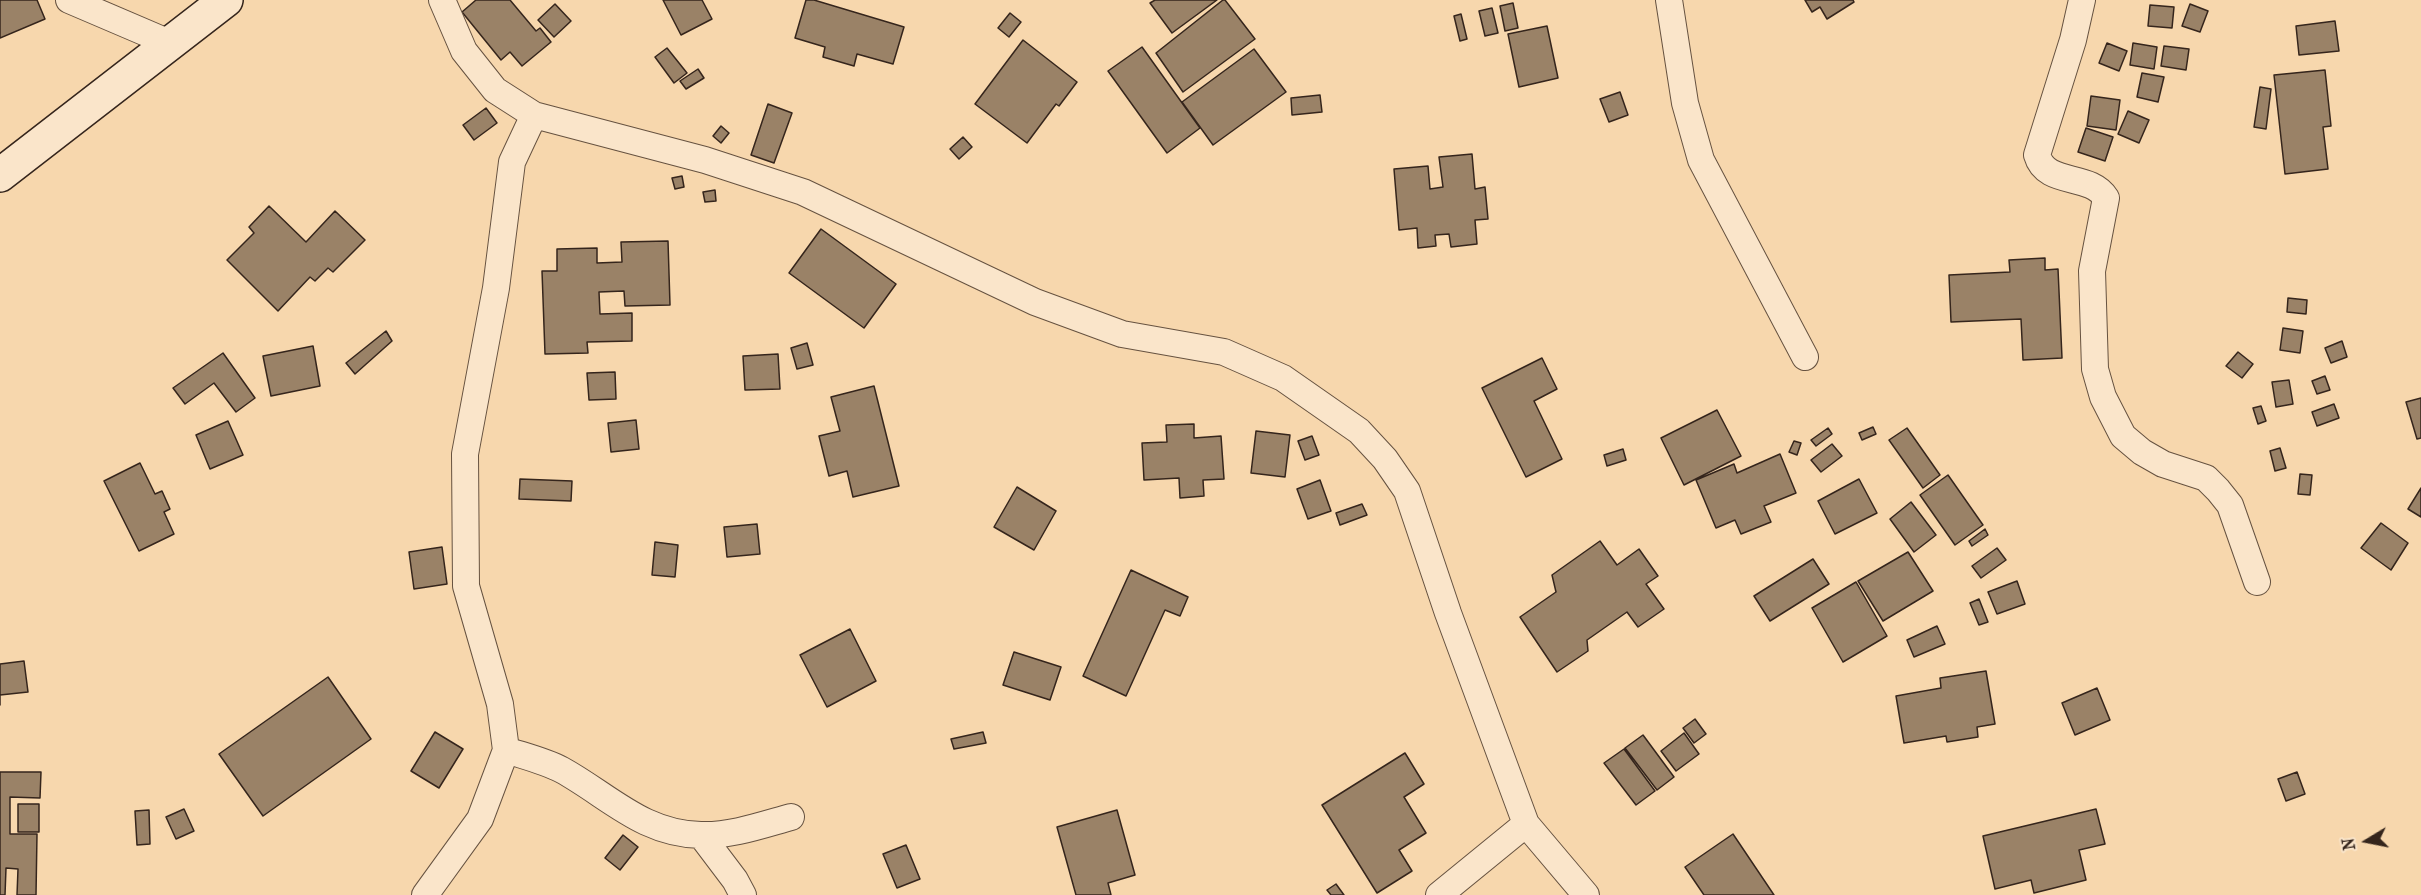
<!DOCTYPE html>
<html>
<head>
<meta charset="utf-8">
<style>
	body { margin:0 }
	#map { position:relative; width:2421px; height:895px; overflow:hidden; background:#f7d7ad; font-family:"IM FELL French Canon",serif }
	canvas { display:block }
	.north { position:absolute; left:2337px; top:811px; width:60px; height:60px; -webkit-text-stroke:4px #fae5ca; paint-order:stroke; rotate:260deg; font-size:16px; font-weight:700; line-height:24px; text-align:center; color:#35251c }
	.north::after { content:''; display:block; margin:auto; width:21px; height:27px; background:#35251c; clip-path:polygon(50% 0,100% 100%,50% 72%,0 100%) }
</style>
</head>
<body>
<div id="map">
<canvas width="2421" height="895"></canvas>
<div class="north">N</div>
</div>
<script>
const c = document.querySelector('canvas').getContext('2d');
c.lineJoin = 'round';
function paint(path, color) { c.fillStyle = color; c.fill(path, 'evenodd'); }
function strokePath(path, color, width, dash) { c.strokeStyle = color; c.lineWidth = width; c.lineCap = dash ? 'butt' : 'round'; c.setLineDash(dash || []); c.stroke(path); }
const building = new Path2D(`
	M0,0H37L45,19L0,38Z
	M476,0H510L536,31L540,28L551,42L522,66L510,52L501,60L462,12Z
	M663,0H702L712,19L681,35Z
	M806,0H814L904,27L893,64L857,54L854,66L823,57L825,47L795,38Z
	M1155,0H1217L1172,33L1150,3Z
	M1223,0H1225L1255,39L1183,92L1156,53Z
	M1805,0H1853L1854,2L1827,19L1820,7L1812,12Z
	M1513,3L1518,28L1505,31L1500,6Z
	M555,4L571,21L554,37L538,20Z
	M2190,4L2208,11L2200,32L2182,26Z
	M2150,5L2174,7L2172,28L2148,26Z
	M1492,8L1498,33L1485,36L1479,11Z
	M1010,13L1021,22L1009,37L998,28Z
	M1461,14L1467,39L1460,41L1454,16Z
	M2335,21L2339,51L2299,55L2296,26Z
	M1547,26L1558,78L1519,87L1508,34Z
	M1023,40L1077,82L1059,106L1056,104L1027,143L975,104Z
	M2107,43L2127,51L2119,71L2099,63Z
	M2133,43L2157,47L2154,69L2130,65Z
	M2164,46L2189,49L2186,70L2161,66Z
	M1142,47L1200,128L1167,153L1108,71Z
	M667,48L687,73L674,83L655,57Z
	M1254,49L1286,92L1213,145L1182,102Z
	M698,69L704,78L686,89L680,81Z
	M2325,70L2331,126L2323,127L2328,169L2285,174L2274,75Z
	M2142,73L2164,77L2158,102L2137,97Z
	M2260,87L2271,89L2266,129L2254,127Z
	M1620,92L1628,115L1609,122L1600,99Z
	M1320,95L1322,112L1292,115L1291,98Z
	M2091,96L2120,100L2116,130L2087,126Z
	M768,104L792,113L774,163L751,155Z
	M486,108L497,123L474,140L463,125Z
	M2128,111L2149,120L2139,143L2118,134Z
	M721,126L729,133L721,143L713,136Z
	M2086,128L2113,137L2105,161L2078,152Z
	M963,137L972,147L959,159L950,149Z
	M1472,154L1475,189L1485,187L1488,219L1475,220L1477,244L1451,247L1449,234L1435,235L1436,246L1418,248L1417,228L1399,230L1394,169L1428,166L1430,189L1443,187L1439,157Z
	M682,176L684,187L675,189L672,178Z
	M715,190L716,201L705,202L703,192Z
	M269,206L306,242L335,211L365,240L333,272L328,268L315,281L310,277L278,311L227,260L254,233L249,227Z
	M821,229L896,284L864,328L789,273Z
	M668,241L670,305L625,306L624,291L599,292L600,314L632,313V341L587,342L588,353L545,354L542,271H557V249L597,248V263L622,262L621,242Z
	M2045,258V270L2058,269L2062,358L2023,360L2021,319L1951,322L1949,275L2010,272L2009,260Z
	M2288,298L2307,300L2306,314L2287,312Z
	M2283,328L2303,331L2300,353L2280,350Z
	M386,331L392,341L355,374L346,363Z
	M2342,341L2347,357L2331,363L2325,348Z
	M807,343L813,365L797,369L791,348Z
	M313,346L320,386L271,396L263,356Z
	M2238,352L2253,364L2242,378L2226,366Z
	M223,353L255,398L236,412L214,383L185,404L173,388Z
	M778,354L780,389L745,390L743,356Z
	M1542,358L1557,389L1534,401L1562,459L1526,477L1482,388Z
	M615,372L616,399L589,400L587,373Z
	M2325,376L2330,390L2317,394L2312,381Z
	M2289,380L2293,404L2276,407L2272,382Z
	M874,386L899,486L853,497L847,471L829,476L819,436L840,431L831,397Z
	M2421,398V438L2417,439L2406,402Z
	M2334,404L2339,418L2317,426L2312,412Z
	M2261,406L2266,421L2258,424L2253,408Z
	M1717,410L1741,456L1684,485L1661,438Z
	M636,420L639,449L611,452L608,423Z
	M228,421L243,455L210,469L196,435Z
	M1194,424V438L1221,436L1224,479L1203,480L1204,496L1180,498L1179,478L1144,480L1142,443L1167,442L1166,425Z
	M1873,427L1876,434L1862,440L1859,433Z
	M1828,428L1832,434L1816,446L1811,440Z
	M1907,428L1940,475L1923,488L1889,440Z
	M1256,431L1290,435L1285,477L1251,473Z
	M1312,436L1319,455L1305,460L1298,441Z
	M1794,441L1801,443L1797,455L1789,452Z
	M1832,444L1842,456L1821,472L1811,460Z
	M2280,448L2286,468L2275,471L2270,451Z
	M1623,449L1626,460L1607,466L1604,455Z
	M1780,454L1796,493L1764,506L1771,522L1741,534L1735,520L1716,528L1696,480L1734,464L1737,473Z
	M140,463L155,494L162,491L170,509L164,512L174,534L139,551L104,481Z
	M2300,474L2312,475L2310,495L2298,494Z
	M1948,475L1983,525L1955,545L1920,495Z
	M520,479L572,481L571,501L519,499Z
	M1859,479L1877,513L1835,534L1818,501Z
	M1320,480L1331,511L1308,519L1297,489Z
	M1017,487L1056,511L1034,550L994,527Z
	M2421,488V517L2408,509Z
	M1911,502L1936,535L1914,552L1890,519Z
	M1362,504L1367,515L1340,525L1336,513Z
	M2381,523L2408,543L2391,570L2361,548Z
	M757,524L760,554L727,557L724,527Z
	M1985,529L1988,535L1972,546L1969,541Z
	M1600,541L1617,565L1639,549L1658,576L1646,584L1664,609L1638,627L1627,612L1587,640L1588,651L1557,672L1520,617L1556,592L1552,575Z
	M655,542L678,545L675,577L652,575Z
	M442,547L447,584L414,589L409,552Z
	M1997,548L2006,560L1981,578L1972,566Z
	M1908,552L1933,591L1883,621L1858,581Z
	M1813,559L1829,584L1770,621L1754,596Z
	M1131,570L1188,597L1180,616L1165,610L1126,696L1083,676Z
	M2017,581L2025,604L1997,614L1988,592Z
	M1856,582L1887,636L1843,662L1812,608Z
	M1979,599L1988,622L1979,625L1970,603Z
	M1937,626L1945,644L1914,657L1907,640Z
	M850,629L876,681L827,707L800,655Z
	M1014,652L1061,667L1050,700L1003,685Z
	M24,661L28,692L0,695V705V664Z
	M1986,671L1995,724L1977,727L1978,737L1947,742L1946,736L1904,743L1896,696L1941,688L1940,678Z
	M328,677L371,739L263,816L219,754Z
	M2097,688L2110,720L2075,735L2062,703Z
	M1695,719L1706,734L1694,743L1683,728Z
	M435,732L463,749L439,788L411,771Z
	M983,732L986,743L954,749L951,739Z
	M1684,733L1699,754L1676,771L1661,751Z
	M1643,735L1674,777L1657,790L1625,748Z
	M1624,749L1655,791L1636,805L1604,763Z
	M1405,753L1424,784L1404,797L1426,833L1399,850L1412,871L1377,893L1322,805Z
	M0,772H41L40,798L10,797V834H37L36,895H17L18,869L6,868L5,895H0Z
	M2297,772L2305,794L2286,801L2278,779Z
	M18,804H39V832H18Z
	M184,809L194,831L176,839L166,817Z
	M2096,809L2105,844L2079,850L2086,880L2034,893L2031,880L1995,889L1983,836Z
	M149,810L150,844L137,845L135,811Z
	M1117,810L1135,875L1108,883L1111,895H1076L1057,827Z
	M1733,834L1774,895H1704L1685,867Z
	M623,835L638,847L620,870L605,858Z
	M906,845L920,879L897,888L883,854Z
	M1336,884L1344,895H1331L1327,890Z`);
paint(building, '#9a8267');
strokePath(building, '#35251c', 1.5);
const minor = new Path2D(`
	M69,0L172,44
	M442,0L464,51L495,90L534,115L705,160L803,192L1035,302L1122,334L1224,352L1283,378L1359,431L1385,459L1407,491L1448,613L1526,824L1586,895
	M1669,0L1685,103L1701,160L1805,357
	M2082,0L2073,40L2037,155C2046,187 2090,172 2106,198L2092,271L2095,369L2103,397L2123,436L2142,452L2163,464L2206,478L2218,490L2230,505L2257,582
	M506,750C524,756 545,761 562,770C609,796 643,834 701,835C731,836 762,825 791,817
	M701,835L735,880L743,895
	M425,895L480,819L506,750L500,704L466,586L465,454L496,288L512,162L534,115
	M1439,895L1526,824`);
const secondary = new Path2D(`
	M0,175L226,0`);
strokePath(minor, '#665240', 28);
strokePath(secondary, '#35251c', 36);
strokePath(minor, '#fae5ca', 26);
strokePath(secondary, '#fae5ca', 33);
</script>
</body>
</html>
